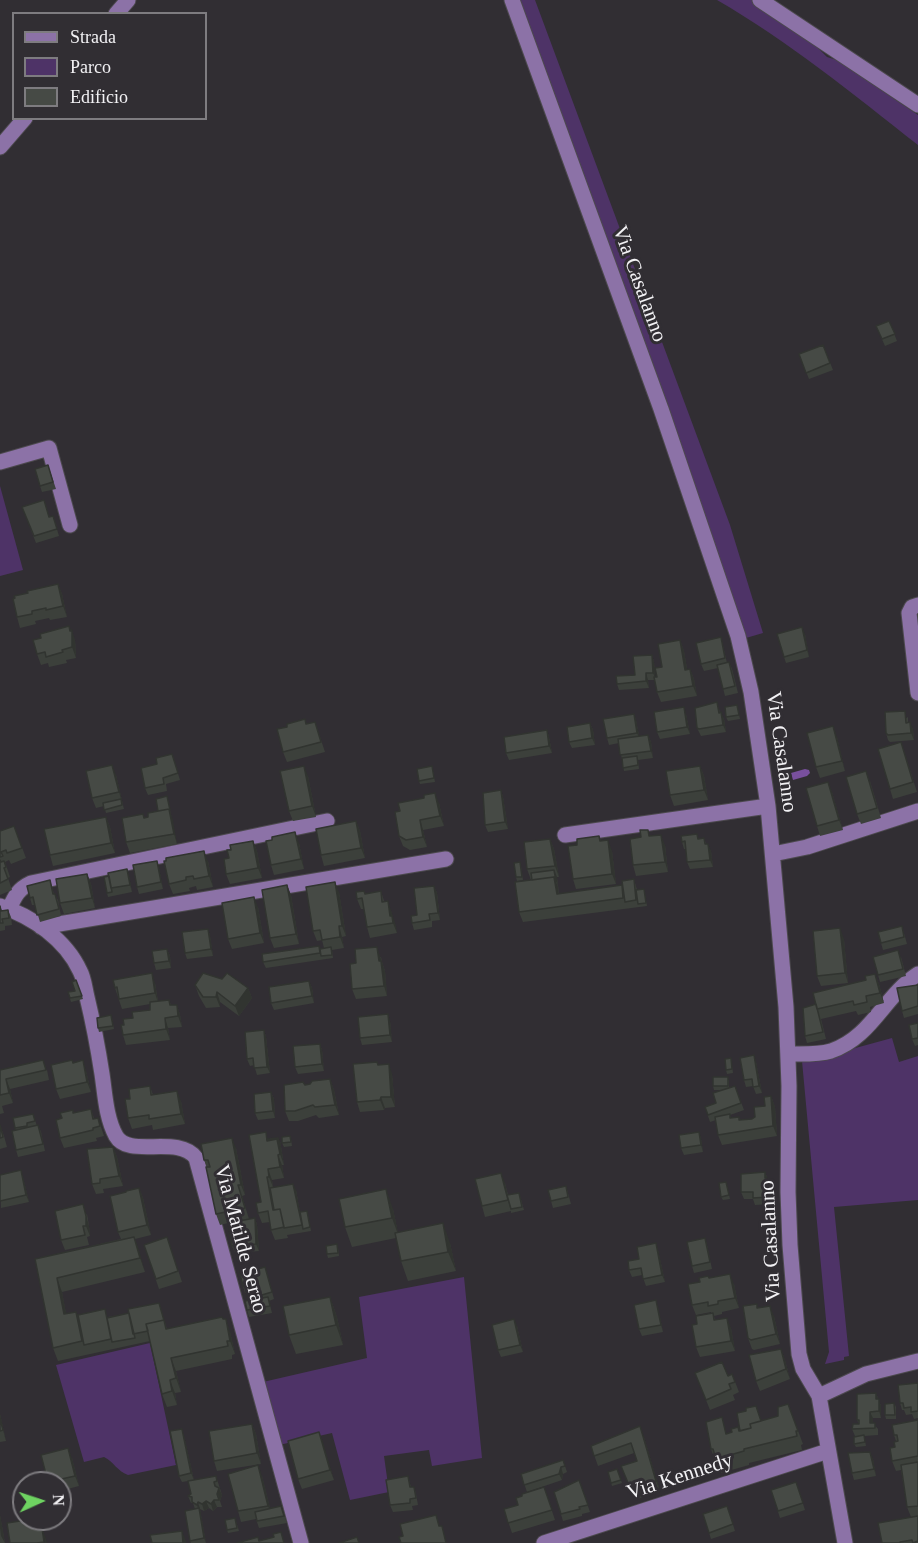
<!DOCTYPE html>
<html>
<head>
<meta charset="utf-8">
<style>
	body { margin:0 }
	#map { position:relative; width:918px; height:1543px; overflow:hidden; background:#312e33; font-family:"Times New Roman",serif }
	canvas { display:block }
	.legend { position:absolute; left:12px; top:12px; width:195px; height:108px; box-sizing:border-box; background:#312e33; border:2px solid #7e7c80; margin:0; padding:8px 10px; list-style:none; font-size:18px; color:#f2f1f4 }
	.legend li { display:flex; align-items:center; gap:12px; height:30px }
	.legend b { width:30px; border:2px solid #7e7c80 }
	.north { position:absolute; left:12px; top:1471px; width:60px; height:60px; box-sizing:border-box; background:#312e33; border:2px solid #7e7c80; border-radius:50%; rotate:87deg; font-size:16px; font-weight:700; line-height:24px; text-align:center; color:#f2f1f4 }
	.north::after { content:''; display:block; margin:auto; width:21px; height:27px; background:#6ed361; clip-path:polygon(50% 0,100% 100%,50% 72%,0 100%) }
</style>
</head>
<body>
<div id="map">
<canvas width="918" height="1543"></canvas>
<ul class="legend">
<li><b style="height:8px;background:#8c72a7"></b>Strada</li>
<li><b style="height:16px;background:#4e3367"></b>Parco</li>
<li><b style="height:16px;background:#464a45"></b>Edificio</li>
</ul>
<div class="north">N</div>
</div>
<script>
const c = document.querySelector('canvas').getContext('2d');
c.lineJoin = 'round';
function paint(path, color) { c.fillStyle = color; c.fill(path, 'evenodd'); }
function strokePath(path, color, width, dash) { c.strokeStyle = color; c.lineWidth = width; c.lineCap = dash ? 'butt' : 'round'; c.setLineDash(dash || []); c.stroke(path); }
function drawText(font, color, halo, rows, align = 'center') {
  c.font = font + ' "Times New Roman",serif'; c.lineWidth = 6; c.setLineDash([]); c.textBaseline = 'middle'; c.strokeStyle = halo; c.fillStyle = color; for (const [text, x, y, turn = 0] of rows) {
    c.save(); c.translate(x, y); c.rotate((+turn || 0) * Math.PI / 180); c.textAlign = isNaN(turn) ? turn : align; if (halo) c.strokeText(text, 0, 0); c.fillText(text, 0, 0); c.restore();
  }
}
paint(new Path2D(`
	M518,0H535L730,525L763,633L746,638Z
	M717,0H754L815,45L827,57L837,60L918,115V145C853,94 788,41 717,0Z
	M0,486L23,570L0,576Z
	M892,1038L899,1062L918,1056V1200L834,1207L849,1356L844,1357V1360L825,1364L829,1352L802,1061L819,1058Z
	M464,1277L482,1458L432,1466L429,1450L384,1456L389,1492L350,1500L332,1433L279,1445L263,1382L367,1358L359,1297Z
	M150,1343L176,1465L128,1475C117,1471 114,1462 104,1457L84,1462L56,1365Z`), '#4e3367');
paint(new Path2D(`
	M805,769L809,770L810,773L807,776L793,780L791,773Z`), '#79509e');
const minor = new Path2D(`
	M512,0L661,409L738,636L751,692L768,806L786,1007L789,1086L788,1192L790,1245L799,1354L803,1369L819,1396L845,1543
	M760,0L918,105
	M116,14L128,0
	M0,147L25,118
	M0,462L49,448L70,525
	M918,605L912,607L909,613L918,693
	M565,835L768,806
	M773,854L807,847L918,811
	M0,906C32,916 66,940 80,971C84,978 85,989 87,997C93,1022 98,1048 102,1074C105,1094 106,1118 116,1136C129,1159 178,1134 196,1158L301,1543
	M9,909C15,896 18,889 31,883L327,821
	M41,927L446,859
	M788,1054C802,1054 818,1055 831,1051C872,1037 884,996 918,974
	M819,1396L866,1374L918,1361
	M544,1543L828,1451`);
strokePath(minor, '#4c494e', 17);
strokePath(minor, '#8c72a7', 15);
paint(new Path2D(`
	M889,321L897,341L885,346L876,326Z
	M823,345L833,370L809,379L799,354Z
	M48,465L56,489L42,492L40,486Z
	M22,507L49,517L53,516L59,536L36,543Z
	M58,584L62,594L67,617L50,620L49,618L35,621L36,624L20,628L17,617L28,593Z
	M70,631L75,640L76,658L66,660L67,663L49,667L48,663L41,665L37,654Z
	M805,634L809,657L786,663L784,657Z
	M721,637L727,663L729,662L732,669L738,693L725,696L718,668L704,671L701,664Z
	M680,640L684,651L687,669H690L694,679L697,696L661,702L657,692L655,680H648L649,688L619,690L617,684L635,675L652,655L654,662L655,677H657L662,667Z
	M737,705L740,719L728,721L726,717Z
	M719,709L720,712L724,719L726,732L701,736L697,728Z
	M634,714L636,720L639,736L648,735L651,742L653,758L638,760L639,769L624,771L619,743L609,745L607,738Z
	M686,714L690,734L660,739L657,732Z
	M908,717V723L913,729L914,740L890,742L888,740L886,733Z
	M315,722L325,752L287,762L283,752L307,724Z
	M590,723L593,730L595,745L572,748L569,742Z
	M547,730L549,737L552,753L509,760L506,753Z
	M837,737L845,771L820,778L816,767Z
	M901,742L917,792L893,799L890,789Z
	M172,754L180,780L166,784L167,791L148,795L145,788L157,764Z
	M432,766L435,782L420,784L419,781Z
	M700,766L704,776L708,800L674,806L670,795Z
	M116,775L124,809L106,813L104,806L96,808L92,798Z
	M308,776L316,817L293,821L289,811Z
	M870,781L881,818L861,824L857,814Z
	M501,790L503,797L508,829L488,832L485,825Z
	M832,792L843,830L820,836L817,826Z
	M168,800L177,844L130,853L126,842L148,817L158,811Z
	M439,803L444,826L423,830L427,847L410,850L403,846L399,836Z
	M106,817L110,827L115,853L53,866L50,855Z
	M356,821L360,831L365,858L324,866L321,855Z
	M14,826L26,858L11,864L9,860L5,862L10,877L8,878L12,890L0,895V831Z
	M599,836L601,841L612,851L616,884L576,889L573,879L577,845Z
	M651,836L665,845L668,872L636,876L633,865Z
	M704,838L706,844L711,851L713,867L690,869L687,862L686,849H684L682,842Z
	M550,839L554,849L559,877H557L559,894L622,885L634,879L637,890L644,889L647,906L523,922L519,912L532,880H531L527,869Z
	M253,841L257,851L262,878L230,884L226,874L231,850Z
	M299,843L304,869L274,875L271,865Z
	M208,861L213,887L197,890L196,886L189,888L190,891L173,894L169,884Z
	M521,866L523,880L517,881L516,877Z
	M159,868L163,889L139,894L137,887Z
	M127,869L129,876L132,892L108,897L107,893L109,876Z
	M87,874L91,884L95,908L64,914L60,903Z
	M50,880L54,894L58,900L61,916L40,922L35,905H32L30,898Z
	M287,885L291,895L299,944L274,948L270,938Z
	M434,886L437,893L440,920L432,921V927L414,930L412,923Z
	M364,891L365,894L381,891L384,901L391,911L397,933L370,938L367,927L364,909H361L357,899Z
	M339,892L346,936L342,937L344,948L332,950L333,958L266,968L263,962L319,946L320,949L324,948L322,940L317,941L313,931Z
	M0,906L2,911L8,910L11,917L12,925L5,926V930L0,931Z
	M258,907L264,943L232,949L228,939Z
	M208,929L210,936L213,956L187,959L185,953Z
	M904,933L907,944L883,950L881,943Z
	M844,939L848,983L821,986L817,976Z
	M167,949L170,956L171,968L156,970L154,963Z
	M381,957L382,962L385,971L387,996L356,999L352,989L356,963Z
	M901,957L906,976L880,982L878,975Z
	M875,974L879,984L884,1003L870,1007L871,1012L858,1015L856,1011L821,1019L826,1039L807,1043L805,1036L816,1004L866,980Z
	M76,980L83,999L71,1002L68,992L75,991Z
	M309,981L312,988L314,1003L274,1010L271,1003Z
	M155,983L158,1001L169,1000L171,1005H177L180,1015L182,1027L168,1028L170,1040L126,1045L123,1035L124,1025L133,1018L150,1010V1004L122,1009L115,988Z
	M195,985L248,988L252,998L239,1016L220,1002V1007L206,1008L199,996Z
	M918,985V1014L904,1018L902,1011Z
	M112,1019L114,1029L99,1032L98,1028Z
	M390,1021L392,1042L362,1045L360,1038Z
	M918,1023V1045L915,1046L912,1039Z
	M264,1030L266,1037L270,1073L257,1075L254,1065L250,1066L247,1059Z
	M320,1044L322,1050L324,1071L298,1074L295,1067Z
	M731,1058L733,1073L727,1074L726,1070Z
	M73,1062L86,1071L91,1092L60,1099L56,1089Z
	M756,1062L762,1093L756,1094L753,1086L746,1087L744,1080Z
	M378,1065L392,1074L395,1107L385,1108L384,1110L360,1112L357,1102Z
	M0,1070H47L49,1080L10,1089L13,1103L2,1106L4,1113L0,1114Z
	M330,1079L334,1090L339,1115L319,1118L316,1115L298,1121H289L285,1111L305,1085Z
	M729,1080V1088L735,1086L744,1110L730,1115L731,1118L739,1117L740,1120L752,1119L755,1117L765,1106L771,1096L775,1107L777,1136L722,1145L718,1135L716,1120L710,1122L705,1107L716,1103L724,1090H714L713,1086Z
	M150,1086L153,1095L181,1101L185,1124L153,1130L152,1125L132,1129L128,1118L130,1099Z
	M271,1092L274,1099L275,1118L258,1120L255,1113Z
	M91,1109L94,1118H98L104,1136L96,1138L97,1141L64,1148L60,1138L62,1118L74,1113Z
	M33,1114L37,1126L38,1125L41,1132L45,1151L18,1157L16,1150V1131L13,1118Z
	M0,1125L4,1136L7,1147L0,1149Z
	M699,1132L701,1139L703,1152L684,1155L681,1148Z
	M268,1139L280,1141L284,1165H282L284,1178L272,1180L273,1187L296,1190L300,1212L307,1211L311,1231L287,1235L288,1238L275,1240L271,1230L270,1222L262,1223L258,1213L261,1202Z
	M291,1139L292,1146L284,1147L282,1143Z
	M113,1147L117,1157L123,1186L103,1189L104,1193L96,1194L92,1184Z
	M236,1148L245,1195L242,1196L249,1219L255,1218L257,1225L259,1251L235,1253L232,1246L228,1223L220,1225L216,1214L207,1167L204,1160Z
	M765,1172L770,1185L771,1204L755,1205L753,1199H744L741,1192Z
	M0,1175L23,1177L29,1202L1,1208Z
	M726,1182L730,1199L723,1200L721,1197Z
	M505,1183L508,1195L520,1196L524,1210L511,1213V1211L485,1217L482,1206Z
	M566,1186L571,1204L553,1208L551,1201Z
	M139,1188L143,1198L151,1235L135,1239L145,1272L62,1292L66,1314L108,1317L129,1313L159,1303L167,1329L230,1332L235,1354L232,1355V1359L176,1371L181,1392L175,1393L177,1405L167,1407L162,1394L150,1341L58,1361L53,1348L35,1259L121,1239L118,1232L126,1192Z
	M393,1209L398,1233L450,1243L456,1271L408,1281L401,1261L396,1238L352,1247L345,1227Z
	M87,1214L89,1226L90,1236L87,1237L89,1245L65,1250L61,1240Z
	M167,1237L182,1282L159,1289L144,1245Z
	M705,1238L707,1245L712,1269L694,1273L692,1266Z
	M338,1247L339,1256L328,1258L327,1254Z
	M658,1250L665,1282L646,1286L642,1275L632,1277L629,1270L639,1259Z
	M265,1267L274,1299L269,1301L272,1313L249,1317L247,1310L249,1301L247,1293H245L243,1286Z
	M709,1278L734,1284L739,1308L722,1312V1314L714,1316L715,1320L731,1328L735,1351L700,1357L696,1347L711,1314V1312L696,1315L692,1305L700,1282Z
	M330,1297L337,1317L343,1345L296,1354L289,1335Z
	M658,1307L663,1332L642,1336L639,1329Z
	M758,1308L774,1316L780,1344L754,1350L752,1349L748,1338Z
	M517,1326L523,1352L501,1357L498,1350Z
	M781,1349L785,1360L790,1379L760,1391L756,1381Z
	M695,1373L728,1376L732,1374L739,1392L733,1395L735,1400L710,1410Z
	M918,1383V1418L914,1419L912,1414L906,1415L904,1410H902L900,1403Z
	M876,1393L881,1406V1418H873V1423L878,1429V1435L864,1436L866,1446L856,1447L854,1444L855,1436L852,1429L859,1424L857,1420Z
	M894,1403L896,1407V1419H886L885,1415Z
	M788,1404L803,1444L801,1445L802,1450L749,1463V1465L721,1473L717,1462L716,1463L711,1449L727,1433L739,1431L761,1421L778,1416Z
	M0,1414L6,1441L0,1442Z
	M918,1420V1543H882L911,1517L907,1507L901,1470L896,1471L892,1461L896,1441L894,1435Z
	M252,1424L256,1434L261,1464L217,1471L214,1461Z
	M319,1432L334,1480L302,1489L298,1479Z
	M184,1436L194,1480L216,1476L222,1495L220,1501L222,1507H217L213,1511L209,1508L204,1511L200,1509L206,1543H191L190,1541L195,1509L193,1503H191L188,1496L191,1494L188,1481L182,1482L179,1476Z
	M644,1437L660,1491L635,1500L621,1466L637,1461L634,1453L598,1466L591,1446Z
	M41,1455L72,1458L79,1486L60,1491V1483H48Z
	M873,1459L876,1476L854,1480L852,1473Z
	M563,1460L567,1472L563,1474L562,1480L527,1492L521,1474Z
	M617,1469L622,1483L612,1486L608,1472Z
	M262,1476L270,1508L281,1506L287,1523L259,1528L256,1519L241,1522L238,1511Z
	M408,1476L411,1487H414L416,1494L418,1505L412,1506L413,1510L393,1512L390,1505Z
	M579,1480L590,1512L582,1514V1516L563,1521L554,1492Z
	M796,1482L805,1510L780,1518L771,1490Z
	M544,1487L555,1520L512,1533L504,1509L518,1505Z
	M727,1506L735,1531L711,1539L703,1514Z
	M0,1515L5,1543H0Z
	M235,1518L239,1531L228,1533L227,1530Z`), '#3c403b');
paint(new Path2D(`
	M58,584L62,594L67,617L63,606Z
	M802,627L805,634L809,657L807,650Z
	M72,630L75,640L76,658L72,647Z
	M680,640L684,651L689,680L685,670Z
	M652,655L654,662L656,680L653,673Z
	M690,669L694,679L697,696L693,686Z
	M646,673L648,680L649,688L646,681Z
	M684,707L686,714L690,734L687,727Z
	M721,712L724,719L726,732L723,725Z
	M634,714L636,720L640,740L637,733Z
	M910,722L913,729L914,740L911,733Z
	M590,723L593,730L595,745L592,738Z
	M833,726L837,737L845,771L842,761Z
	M547,730L549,737L552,753L549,746Z
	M648,735L651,742L653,758L651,751Z
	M112,765L116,775L124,809L119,792Z
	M304,766L308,776L316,817L312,806Z
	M700,766L704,776L708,800L704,790Z
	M828,782L832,792L843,830L839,820Z
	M501,790L503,797L508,829L505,822Z
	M435,793L439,803L444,826L440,816Z
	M169,809L173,820L177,844L174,834Z
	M106,817L110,827L115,853L111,843Z
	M420,820L423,830L427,847L423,837Z
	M356,821L360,831L365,858L361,848Z
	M295,832L299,843L304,869L301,859Z
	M661,835L665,845L668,872L665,862Z
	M550,839L554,849L559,877L555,866Z
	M608,840L612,851L616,884L612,874Z
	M253,841L257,851L262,878L258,868Z
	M708,844L711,851L713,867L710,860Z
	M204,851L208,861L213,887L209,876Z
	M157,861L159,868L163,889L161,882Z
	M127,869L129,876L132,892L130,885Z
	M554,870L557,877L558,887L556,881Z
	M87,874L91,884L95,908L92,898Z
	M554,877L558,887L560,904L557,894Z
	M335,882L339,892L346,936L342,926Z
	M287,885L291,895L299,944L296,934Z
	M434,886L437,893L440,920L438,913Z
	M254,897L258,907L264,943L260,933Z
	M388,901L396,926L397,933L390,916Z
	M339,926L342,937L344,948L340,937Z
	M840,928L844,939L848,983L845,973Z
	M208,929L210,936L213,956L211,949Z
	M377,947L385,971L387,996L384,986L379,961Z
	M167,949L170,956L171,968L169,961Z
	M152,973L155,983L158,1003L155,993Z
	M875,974L879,984L884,1003L880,993Z
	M309,981L312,988L314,1003L312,996Z
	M248,988L252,998L239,1016L235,1006Z
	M217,992L220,1002V1007L216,997Z
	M177,1005L180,1015L182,1027L178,1016Z
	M388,1014L390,1021L392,1042L390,1035Z
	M165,1018L168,1028L170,1040L166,1029Z
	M264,1030L266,1037L270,1073L267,1067Z
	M320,1044L322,1050L324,1071L322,1064Z
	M754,1055L756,1062L762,1093L759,1086Z
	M83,1060L86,1071L91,1092L87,1082Z
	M389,1064L392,1074L395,1107L391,1097Z
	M6,1079L10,1089L13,1103L9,1093Z
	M330,1079L334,1090L339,1115L335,1105Z
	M177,1091L181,1101L185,1124L181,1114Z
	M271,1092L274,1099L275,1118L273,1111Z
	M771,1096L775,1107L777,1136L773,1126Z
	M381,1097L385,1108L384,1110L380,1100Z
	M699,1132L701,1139L703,1152L701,1145Z
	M232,1138L236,1148L245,1195L241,1185Z
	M278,1138L280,1141L284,1165L280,1154L277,1139Z
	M113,1147L117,1157L123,1186L119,1176Z
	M278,1155L282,1165L284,1178L280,1167Z
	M268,1169L272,1180L273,1187L269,1177Z
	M21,1170L23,1177L29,1202L26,1195Z
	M765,1172L770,1185L771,1204L768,1197Z
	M501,1173L505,1183L511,1211L508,1200Z
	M293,1184L296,1190L303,1229L302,1225Z
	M139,1188L143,1198L151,1235L147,1225Z
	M386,1189L393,1209L399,1237L392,1218Z
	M83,1204L89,1226L90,1236L86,1226Z
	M255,1218L257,1225L259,1251L256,1244Z
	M443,1223L450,1243L456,1271L448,1252Z
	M134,1237L139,1250L145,1272L140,1258Z
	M656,1243L658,1250L665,1282L662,1275Z
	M730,1274L734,1284L739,1308L735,1298Z
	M57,1278L62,1292L69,1328L64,1314Z
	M330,1297L337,1317L343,1345L336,1325Z
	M656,1300L658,1307L663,1332L661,1325Z
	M770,1306L774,1316L780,1344L776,1334Z
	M727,1318L731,1328L735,1351L731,1341Z
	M226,1319L230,1332L235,1354L230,1341Z
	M514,1319L517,1326L523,1352L520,1345Z
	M781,1349L785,1360L790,1379L786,1369Z
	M171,1358L176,1371L181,1392L176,1378Z
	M170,1380L175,1393L177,1405L172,1391Z
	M876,1393L881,1406V1418L876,1399Z
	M870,1412L873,1418V1429L870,1423Z
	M0,1414L6,1441L0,1419Z
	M252,1424L256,1434L261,1464L257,1453Z
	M640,1426L644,1437L660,1491L656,1481Z
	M182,1429L184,1436L194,1480L191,1473Z
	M319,1432L323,1442L334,1480L330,1470Z
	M68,1448L72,1458L79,1486L75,1476Z
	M870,1452L873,1459L876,1476L874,1469Z
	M258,1465L262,1476L272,1516L268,1506Z
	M561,1467L563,1474L562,1480L559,1474Z
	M214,1482L217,1489L219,1488L222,1495L220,1501Z
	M214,1500L217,1507L213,1511L211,1504Z
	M206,1501L209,1508L204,1511L202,1504Z
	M198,1502L200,1509L206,1543L204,1538L199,1512L197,1505Z
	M0,1515L5,1543L1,1536L0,1528Z
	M42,1528L46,1539L47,1543H45Z
	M182,1531L186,1541V1543H183Z`), '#313430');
const building = new Path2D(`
	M889,321L895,334L882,339L876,326Z
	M823,345L830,363L806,373L799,354Z
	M48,465L53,482L40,486L35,469Z
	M44,500L49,517L53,516L57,529L34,536L22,507Z
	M58,584L63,606L46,610V608L32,611V614L17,617L13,599L15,598L14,596L28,593L27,591Z
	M69,626L70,631L72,630V647L62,650L63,652L46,657L45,652L37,654L33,640L41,638L40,634Z
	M802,627L807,650L784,657L777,634Z
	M721,637L725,658L701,664L696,643Z
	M680,640L685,670L690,669L693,686L657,692L654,677H657L655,668L662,667L658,644Z
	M652,655L653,673H646V681L617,684L616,676L635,675L633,656Z
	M729,662L735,686L723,689L717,665Z
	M717,702L719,713L721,712L723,725L699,729L697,728L695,708Z
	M737,705L739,715L726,717L725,707Z
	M684,707L687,727L657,732L654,712Z
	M905,711L906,723L910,722L911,733L888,735L886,733L885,712Z
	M634,714L637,733L607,738L603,719Z
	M305,719L306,724L315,722L321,742L283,752L277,729L287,727V724Z
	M590,723L592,738L569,742L567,727Z
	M833,726L842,761L816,767L807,733Z
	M547,730L549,746L506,753L504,737Z
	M648,735L651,751L620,755L618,739Z
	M901,742L913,782L890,789L878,749Z
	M172,754L178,773L163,778L164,784L145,788L141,768L157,764L156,758Z
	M637,756L638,765L623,768L622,758Z
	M112,765L119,792L92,798L86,771Z
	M304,766L312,806L289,811L280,771Z
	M432,766L434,778L419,781L417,769Z
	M700,766L704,790L670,795L666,771Z
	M866,771L877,808L857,814L846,777Z
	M828,782L839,820L817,826L806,788Z
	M501,790L505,822L485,825L483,793Z
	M435,793L440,816L420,820L423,837L406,840L399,836L395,812L400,811L398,803L424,798V795Z
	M167,796L170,810L169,809L158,811L156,799Z
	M121,799L122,805L104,810L103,803Z
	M169,809L174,834L126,842L122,818L143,814L144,818L148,817V813Z
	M106,817L111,843L50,855L44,829Z
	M356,821L361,848L321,855L316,829Z
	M14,826L22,848L7,853L6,850L1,852L3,856L0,857V831Z
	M640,830H648L649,836L661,835L665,862L633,865L630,839L641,837Z
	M295,832L301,859L271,865L266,841L272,840V837Z
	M697,834L698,839L704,838L705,844H708L710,860L687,862L685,841L682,842L681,836Z
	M599,836L600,841L608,840L612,874L573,879L568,846L577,845V839Z
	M550,839L555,866L527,869L524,842Z
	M253,841L258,868L226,874L224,859L229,858L227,850H231L230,845Z
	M204,851L209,876L194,879L193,876L186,877V880L169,884L164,861H166V858Z
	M0,860L1,862L4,861L6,867L4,868L8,879L0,883Z
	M157,861L161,882L137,887L133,865Z
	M520,862L522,877H516L514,863Z
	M127,869L130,885L111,888L108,873Z
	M554,870L556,881L554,877L532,880L531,873Z
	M87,874L92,898L60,903L56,879Z
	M109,876L112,892L107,893L104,877Z
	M554,877L557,894L622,885L623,898L519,912L515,882Z
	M634,879L636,900L625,902L622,881Z
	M50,880L53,894H55L59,909L37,915L33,897L30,898L27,886Z
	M335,882L342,926H339L340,937L322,940L320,930L313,931L306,887Z
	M287,885L296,934L270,938L262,890Z
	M434,886L438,913L429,914L430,920L412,923L411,916L417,915L414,888Z
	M644,889L646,903L638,904L636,890Z
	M364,891L365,894L381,891L382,902L388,901L390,916H392L393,923L367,927L362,898L357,899L356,892Z
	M254,897L260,933L228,939L222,903Z
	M0,906L1,911L8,910L9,918L2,919L3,923H0Z
	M902,926L904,937L881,943L878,932Z
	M840,928L845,973L817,976L813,931Z
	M208,929L211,949L185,953L182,932Z
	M319,946L320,953L263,962L262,954Z
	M331,947L332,955L321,956L320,949Z
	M377,947L379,961H381L384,986L352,989L350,964L356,963L355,949Z
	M167,949L169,961L154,963L152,951Z
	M898,950L903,969L878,975L873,957Z
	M152,973L155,993L119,999L117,987L115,988L113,980Z
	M203,973L222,979L227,973L248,988L235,1006L217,992L216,997H203L195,985Z
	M875,974L880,993L866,996L867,1002L854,1005L853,1001L817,1009L813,993L866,980L865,976Z
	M76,980L82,996L70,998L68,992L75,991L72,982Z
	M309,981L312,996L271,1003L269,987Z
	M918,985V1006L902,1011L897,988Z
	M169,1000L170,1005H177L178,1016L165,1018L166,1029L123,1035L121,1025H124L123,1019L133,1018L132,1012L150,1010V1002Z
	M816,1004L823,1032L805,1036L803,1008Z
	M388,1014L390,1035L360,1038L358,1017Z
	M111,1015L113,1026L98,1028L97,1018Z
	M918,1023V1038L912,1039L909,1025Z
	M264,1030L267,1067L254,1068L253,1058L247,1059L245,1032Z
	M320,1044L322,1064L295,1067L293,1046Z
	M754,1055L759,1086L753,1087L752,1079L744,1080L740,1058Z
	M731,1058L732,1069L726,1070L725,1059Z
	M43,1060L46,1070L6,1079L9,1093L0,1095V1070Z
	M72,1060L73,1063L83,1060L87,1082L56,1089L51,1065Z
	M377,1062L378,1065L389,1064L391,1097H381L380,1100L357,1102L353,1064Z
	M713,1077H728V1086H713Z
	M330,1079L335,1105L315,1107L313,1105L295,1111H285L284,1085L303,1082L305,1085L310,1084L312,1081Z
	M150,1086L151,1095L177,1091L181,1114L149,1119V1115L128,1118L125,1099H130L129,1089Z
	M735,1086L741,1103L708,1115L705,1107L716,1103L713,1093Z
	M271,1092L273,1111L255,1113L254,1094Z
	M771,1096L773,1126L718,1135L715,1117L730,1114V1118L739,1117V1120L752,1119L755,1117L754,1107L765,1106L764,1097Z
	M91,1109L93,1119L98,1118L100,1126L93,1128V1130L60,1138L56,1120L62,1118L60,1113L73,1110V1113Z
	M33,1114L35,1121L27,1123V1126L15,1128L13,1118Z
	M0,1125L3,1137L0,1138Z
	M38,1125L43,1144L16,1150L12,1131Z
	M266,1132L267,1141L277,1139L280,1154L278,1155L280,1167L268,1169L269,1177H267L273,1210L280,1209L284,1227L271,1230L268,1211L258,1213L256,1203L261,1202L249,1135Z
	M699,1132L701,1145L681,1148L679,1135Z
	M290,1136L291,1142L282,1143V1137Z
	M232,1138L241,1185H238L245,1208L216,1214L206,1167H210L208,1160H204L201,1144Z
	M278,1138L280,1146L277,1139L268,1140V1139Z
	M113,1147L119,1176L100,1179V1183L92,1184L87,1149Z
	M21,1170L26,1195L0,1201V1175Z
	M765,1172V1178H767L768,1197L753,1198V1192H741V1174Z
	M501,1173L508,1200L482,1206L475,1179Z
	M726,1182L729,1195L721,1197L719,1183Z
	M293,1184L302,1225L284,1228L280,1209L274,1210L270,1188Z
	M566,1186L568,1197L551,1201L548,1190Z
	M139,1188L147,1225L118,1232L110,1196L126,1192V1191Z
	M386,1189L392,1218L345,1227L339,1199Z
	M519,1193L522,1207L511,1209L507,1195Z
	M83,1204L86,1216V1226H83L85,1235L61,1240L55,1211Z
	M307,1211L310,1227L303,1229L300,1212Z
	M255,1218L256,1244L232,1246L228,1223Z
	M443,1223L448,1252L401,1261L395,1233Z
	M134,1237L140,1258L57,1278L64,1314L76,1312L82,1341L53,1348L35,1259Z
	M167,1237L178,1271L156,1279L144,1245Z
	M705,1238L710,1262L692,1266L687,1242Z
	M656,1243L662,1275L643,1279L641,1268L629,1270L628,1261L639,1259L637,1247Z
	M337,1244L338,1253L327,1254L326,1246Z
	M265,1267L272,1292L248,1299L245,1286H243L240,1274Z
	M730,1274L735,1298L718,1301V1304L708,1306V1302L692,1305L688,1284L700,1282L699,1278L708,1276L709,1278Z
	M268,1297L270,1306L247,1310L245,1301Z
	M330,1297L336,1325L289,1335L283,1306Z
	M656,1300L661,1325L639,1329L634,1305Z
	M159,1303L165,1324L164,1320L146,1324L148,1331L133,1334L128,1309Z
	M757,1304V1308L770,1306L776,1334L751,1340L748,1338L743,1306Z
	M105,1309L111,1339L84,1345L78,1315Z
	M129,1313L135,1338L112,1342L107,1318Z
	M713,1313L714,1320L727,1318L731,1341L696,1347L692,1325L697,1324L696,1316Z
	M222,1317L223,1319H226L230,1341H227L228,1346L171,1358L176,1378L170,1380L172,1391L162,1394L146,1324L164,1320L166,1329Z
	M514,1319L520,1345L498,1350L492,1325Z
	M781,1349L786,1369L756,1381L749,1355Z
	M722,1362L728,1376L732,1374L735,1382L729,1384L731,1389L706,1400L695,1373Z
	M918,1383V1411L911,1412V1407L904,1408L903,1403H900L898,1385Z
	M876,1393V1399H879V1411L870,1412V1423H875V1428L852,1429L853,1424H859V1420H857V1394Z
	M894,1403L895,1415H885V1404Z
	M788,1404L798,1431H796L797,1436L744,1449V1451L716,1459L713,1449H711L706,1422L722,1417L726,1434L732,1432L731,1429L738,1427L739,1431L751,1428L750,1424L778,1416V1407Z
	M756,1406L761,1421L750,1424L751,1428L740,1431L737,1413L746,1411V1408Z
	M0,1419L3,1430L0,1431Z
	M918,1420V1456L892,1461L890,1448L895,1447L894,1442L898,1441L897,1435H894L892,1425Z
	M252,1424L257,1453L214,1461L209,1431Z
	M640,1426L656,1481L631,1490L621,1466L637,1461L631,1443L594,1456L591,1446Z
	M182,1429L191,1473L179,1476L170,1431Z
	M319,1432L330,1470L298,1479L288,1441Z
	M864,1435L865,1442L854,1444V1437Z
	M68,1448L75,1476L48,1482L41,1455Z
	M870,1452L874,1469L852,1473L848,1453Z
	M563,1460L565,1466L561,1467L559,1474L524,1485L521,1474Z
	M918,1462V1506L907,1507L901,1465Z
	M258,1465L268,1506L238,1511L228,1474Z
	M617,1469L621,1480L611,1483L608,1472Z
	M216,1476L217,1481L214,1482L215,1486L219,1488L217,1494L219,1500H214L211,1504L206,1501L202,1504L198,1502L197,1505L192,1502V1497L188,1496L191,1494L188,1481Z
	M408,1476L410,1487H414L416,1498L410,1499V1503L390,1505L386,1480Z
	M579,1480L588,1505L579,1507L580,1509L561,1514L554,1492Z
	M796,1482L803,1503L778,1511L771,1490Z
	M544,1487L552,1510L508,1523L504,1509L518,1505L516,1498L522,1496V1494Z
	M281,1506L284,1516L257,1521L255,1512Z
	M727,1506L733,1524L709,1533L703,1514Z
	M199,1508L204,1538L190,1541L185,1511Z
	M436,1515L439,1526H442L446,1543H401L399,1537L403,1536L400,1524Z
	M918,1516V1541L913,1543L912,1540L900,1542V1543H882L878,1523Z
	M235,1518L237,1528L227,1530L225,1520Z
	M33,1519L35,1529L42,1528L44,1542L37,1543H10L7,1523Z
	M182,1531L183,1543H152L150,1535Z
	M281,1532L284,1543H237L258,1537L259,1541L274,1537L273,1534Z
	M357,1537L359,1543H339Z`);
paint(building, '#464a45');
strokePath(building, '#313430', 1.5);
drawText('21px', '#f2f1f4', '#312e33', [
	["Via Casalanno",639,284,70],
	["Via Casalanno",781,752,82],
	["Via Matilde Serao",240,1239,75],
	["Via Casalanno",771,1241,-93],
	["Via Kennedy",680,1477,-18]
]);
</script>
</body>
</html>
